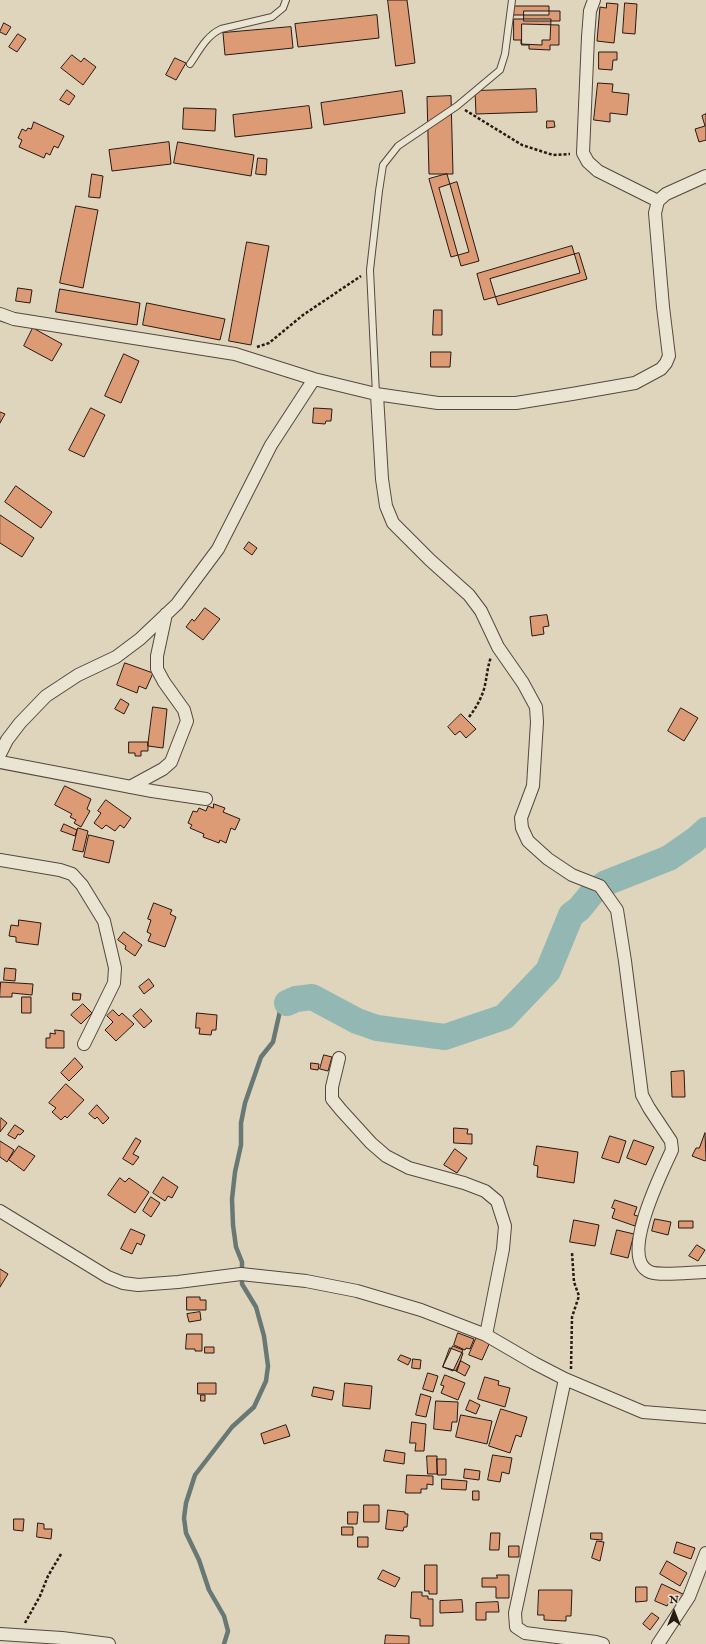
<!DOCTYPE html>
<html>
<head>
<meta charset="utf-8">
<style>
	body { margin:0 }
	#map { position:relative; width:706px; height:1644px; overflow:hidden; background:#ded5bc; font-family:"IM FELL English",serif }
	canvas { display:block }
	.north { position:absolute; left:654px; top:1592px; width:40px; height:40px; -webkit-text-stroke:3px #eae4d3; paint-order:stroke; rotate:0deg; font-size:11px; font-weight:700; line-height:16px; text-align:center; color:#281913 }
	.north::after { content:''; display:block; margin:auto; width:14px; height:18px; background:#281913; clip-path:polygon(50% 0,100% 100%,50% 72%,0 100%) }
</style>
</head>
<body>
<div id="map">
<canvas width="706" height="1644"></canvas>
<div class="north">N</div>
</div>
<script>
const c = document.querySelector('canvas').getContext('2d');
c.lineJoin = 'round';
function strokePath(path, color, width, dash) { c.strokeStyle = color; c.lineWidth = width; c.lineCap = dash ? 'butt' : 'round'; c.setLineDash(dash || []); c.stroke(path); }
function paint(path, color) { c.fillStyle = color; c.fill(path, 'evenodd'); }
strokePath(new Path2D(`
	M224,1644L228,1631L224,1616L209,1590L199,1560L186,1533L184,1518L186,1503L195,1475L232,1427L254,1407L266,1381L268,1366L264,1336L256,1307L242,1284V1262L236,1247L233,1225L232,1199L235,1172L241,1145V1123L245,1103L261,1057L273,1042L280,1011L287,1003`), '#687874', 4.5);
strokePath(new Path2D(`
	M287,1003L296,999L312,997L357,1021L377,1028L445,1037L504,1017L548,971L571,915L579,909L593,892L606,883L669,858L695,840L706,830`), '#93b8b4', 26);
const building = new Path2D(`
	M388,0H407L415,63L396,66Z
	M607,3L618,4L614,43L597,41L600,7L606,8Z
	M625,3L637,4L635,34L623,33Z
	M514,6H549V15H514Z
	M524,11H560V21H524Z
	M377,15L379,38L298,47L295,24Z
	M514,19H551L550,40H542V45L521,44V40H514Z
	M4,23L11,27L6,35L0,32Z
	M522,24L559,25V45H550V50L529,49V45H522Z
	M291,27L293,48L225,55L223,33Z
	M18,34L26,39L17,52L9,47Z
	M599,52H617V60H613L612,70L599,69Z
	M72,55L81,62L84,58L96,67L83,85L61,68Z
	M175,58L186,63L176,80L166,75Z
	M598,83L613,84L612,92L629,94L627,115L610,113V122L594,120Z
	M536,89L537,112L476,114L475,91Z
	M67,90L75,96L69,105L60,100Z
	M402,91L405,113L324,125L321,103Z
	M451,96L453,174H429L427,97Z
	M309,106L312,128L235,137L233,115Z
	M184,108L216,109L215,131L183,129Z
	M706,114V140L699,142L695,129L705,126L702,116Z
	M547,121H554L555,127L547,128Z
	M34,122L64,136L58,148L54,146L50,155L46,153L44,158L19,147L22,140L18,138L22,129L26,131L28,128L31,129Z
	M169,142L171,164L112,171L109,150Z
	M178,142L254,155L251,176L174,163Z
	M258,158L267,159L266,175L256,174Z
	M92,174L103,176L100,198L89,197Z
	M447,174L469,252L451,257L429,179Z
	M457,182L479,261L461,266L439,188Z
	M76,206L98,210L83,288L60,283Z
	M247,242L269,246L251,345L229,341Z
	M572,246L580,273L484,300L477,274Z
	M579,253L587,279L498,305L490,279Z
	M18,288L32,290L30,303L16,301Z
	M60,289L140,303L137,325L56,312Z
	M147,303L225,319L220,340L143,325Z
	M434,310H442V335H433Z
	M33,328L62,344L52,361L24,346Z
	M431,352H451L450,367H431Z
	M124,354L139,361L121,403L105,396Z
	M91,408L105,415L84,457L69,450Z
	M314,408L332,409L331,421H326L325,424L313,423Z
	M0,412L5,414L0,423Z
	M16,486L52,512L41,528L5,502Z
	M0,515L34,538L22,557L0,543Z
	M249,542L257,548L252,555L244,549Z
	M205,608L220,619L203,640L186,627L192,619L194,621Z
	M547,615L549,626L543,627L544,634L532,636L530,617Z
	M125,663L153,673L146,689L139,686L137,693L117,685Z
	M121,699L129,704L124,714L115,709Z
	M153,707L167,709L163,748L148,746Z
	M681,708L698,718L684,741L668,731Z
	M461,714L476,729L466,738L460,731L455,735L448,727Z
	M129,742H148V751H141V756H135V753H129Z
	M65,786L91,799L87,809L90,811L81,827L74,823L76,820L70,817L72,814L55,805Z
	M106,800L131,818L124,828L120,825L115,831L106,825L102,829L94,823L101,813L98,811Z
	M214,804L225,808L223,812L240,819L235,830L231,828L226,843L220,840L219,843L203,837L204,834L190,828L192,825L188,823L193,811L197,812L199,808L206,811L208,806L213,808Z
	M64,824L77,830L75,836L61,831Z
	M78,828L88,831L83,852L73,850Z
	M89,835L114,841L109,863L84,857Z
	M154,903L172,910L170,914L176,917L165,947L148,941L151,934L147,932L151,920L148,919Z
	M19,920L41,923L38,945L16,942V937L9,936L11,925L18,926Z
	M124,932L142,945L135,956L125,949L126,946L118,940Z
	M5,968L16,969L15,981L4,980Z
	M149,979L154,986L144,994L139,987Z
	M1,982L33,984L32,995L12,993V997H0Z
	M73,993L81,994L80,1000H73Z
	M22,997H31V1013H22Z
	M83,1004L92,1013L81,1024L71,1015Z
	M141,1009L152,1021L144,1028L133,1016Z
	M113,1010L119,1016L122,1013L134,1024L116,1041L105,1030L113,1022L107,1016Z
	M197,1013L217,1015L216,1030H212L211,1035L199,1034L200,1028H196Z
	M55,1030L64,1031V1048H46V1038H50V1033L55,1034Z
	M324,1055L332,1057L328,1071L320,1069Z
	M75,1058L83,1067L69,1081L61,1073Z
	M311,1063L319,1064L318,1070L311,1069Z
	M684,1071L685,1097H672L671,1072Z
	M66,1084L84,1100L67,1118L65,1116L61,1120L52,1112L56,1108L49,1103Z
	M97,1105L109,1118L103,1124L97,1117L95,1119L89,1114Z
	M1,1118L7,1123L0,1132V1119Z
	M15,1125L24,1131L20,1135L18,1134L15,1139L8,1135Z
	M454,1128L468,1129L467,1134H472V1144L454,1143Z
	M705,1133L706,1160L705,1161L692,1156L696,1148H699Z
	M610,1136L626,1141L619,1163L602,1158Z
	M136,1138L141,1141L133,1154L139,1157L133,1165L123,1159Z
	M634,1140L654,1147L646,1165L627,1158Z
	M0,1141L14,1150L7,1162L0,1157Z
	M19,1146L35,1156L24,1171L9,1160Z
	M537,1146L578,1152L574,1183L537,1177L538,1166L534,1165Z
	M455,1149L467,1158L457,1173L444,1165Z
	M163,1177L178,1187L172,1198L168,1196L165,1201L153,1193Z
	M120,1178L125,1182L129,1178L149,1192L135,1213L108,1195Z
	M151,1197L160,1203L151,1217L143,1211Z
	M615,1200L637,1207L634,1215L638,1216L635,1226L612,1218L615,1209L612,1208Z
	M655,1219L671,1222L668,1235L652,1231Z
	M574,1220L599,1225L595,1246L570,1242Z
	M679,1221H693V1228H679Z
	M131,1229L145,1235L141,1245L137,1243L132,1254L121,1249Z
	M617,1230L634,1234L628,1258L611,1254Z
	M697,1245L705,1250L698,1261L689,1256Z
	M0,1269L8,1274L0,1287Z
	M187,1297H200V1300H206V1310H187Z
	M200,1312L201,1320L189,1322L187,1314Z
	M458,1333L474,1339L470,1349L466,1348L465,1350L454,1345Z
	M187,1334H202V1351H195V1349H186Z
	M478,1334L490,1342L482,1360L469,1355Z
	M453,1346L463,1350L453,1371L443,1367Z
	M205,1347H214V1353H205Z
	M450,1348L463,1353L457,1371L443,1367Z
	M401,1355L411,1359L408,1365L398,1360Z
	M413,1359L421,1360L420,1369L412,1368Z
	M461,1361L470,1366L465,1376L456,1371Z
	M428,1373L438,1376L433,1392L423,1389Z
	M445,1375L465,1383L458,1400L441,1393L444,1386L441,1385Z
	M485,1377L499,1381L498,1385L510,1388L505,1407L478,1399Z
	M198,1383H216V1394H198Z
	M345,1383L372,1386L370,1409L343,1406Z
	M314,1387L334,1391L332,1400L312,1396Z
	M421,1394L431,1397L426,1417L416,1415Z
	M201,1395H205V1401H201Z
	M470,1400L480,1405L476,1414L466,1410Z
	M436,1401L458,1402L457,1422H452L451,1431L434,1429Z
	M501,1409L527,1417L521,1437L516,1435L510,1453L489,1446Z
	M461,1415L492,1421L487,1444L456,1437Z
	M412,1422L426,1424L424,1451H415L416,1443H410Z
	M286,1425L290,1436L264,1444L261,1434Z
	M386,1450L405,1453L404,1464L384,1461Z
	M493,1455L512,1458L509,1474L502,1472L500,1482L488,1480Z
	M427,1456H437V1474H428Z
	M437,1459H446V1475H438Z
	M465,1469L480,1471L479,1480L464,1478Z
	M407,1475L433,1476V1485L427,1484V1489H421V1493H406Z
	M442,1479L467,1481L466,1490L442,1489Z
	M473,1491H479V1500H473Z
	M364,1505H379V1522H364Z
	M388,1510L405,1512V1514H408L407,1527H404L403,1531L386,1529Z
	M348,1512H358L357,1524H348Z
	M14,1519H24L23,1531L14,1530Z
	M38,1523L44,1524V1529H52L51,1539L37,1537Z
	M342,1527H353V1535H342Z
	M491,1533H500L499,1550H490Z
	M591,1533H602V1540L591,1539Z
	M358,1537H368V1547H358Z
	M597,1541L604,1542L600,1561L592,1558Z
	M677,1542L695,1548L691,1559L674,1553Z
	M509,1546H519V1557H509Z
	M667,1561L687,1573L680,1586L660,1574Z
	M425,1565H437V1594H429V1591H425Z
	M383,1570L400,1578L395,1587L378,1579Z
	M497,1575H509V1598H496V1587H482V1578H497Z
	M662,1584L685,1595L679,1606L670,1601L667,1606L655,1601Z
	M636,1587H647V1601L636,1602Z
	M539,1590H572L571,1616H566V1621L544,1620V1615H538Z
	M412,1592H422V1596H428V1599H433V1626H420V1619L411,1618Z
	M462,1600L463,1612L440,1613V1601Z
	M498,1602L499,1612H486V1620H476V1603Z
	M652,1613L659,1618L650,1630L643,1624Z
	M386,1635L409,1636V1644H385Z`);
paint(building, '#dd9b75');
strokePath(building, '#281913', 1);
const service = new Path2D(`
	M190,64C199,51 206,36 221,29L272,17L283,8L286,0
	M376,394L370,270L379,191L383,165L398,146L457,106L500,70L505,54L512,0`);
const minor = new Path2D(`
	M594,0L590,11L588,37L583,153L588,162L598,171L658,201
	M0,314L14,319L235,354L314,379L376,394L438,403H516L572,394L635,383L661,369L666,363L669,356L663,307L655,213L658,201L666,194L706,176
	M377,395L382,479L386,506L393,523L430,560L469,595L481,611L498,647L523,683L536,707L537,722L533,786L521,818L522,828L528,841L548,859L572,875L600,886L617,910L625,961L642,1095L649,1108L671,1141L672,1150C662,1172 618,1259 650,1272C659,1276 694,1272 706,1272
	M0,754L7,740L20,723L46,696L78,675L116,657L140,639L177,604L218,549L271,445L314,379
	M0,762L152,791L206,799
	M130,787L163,769L171,762L187,721L184,710L164,682L157,669V656L166,614
	M0,860L60,870L72,874L82,885L104,921L115,968L114,983L84,1044
	M339,1058L332,1087V1099L341,1110L371,1143L386,1156L409,1168L464,1183L485,1191L497,1201L505,1226L503,1249L486,1335
	M0,1211L108,1277L123,1283L138,1285L178,1282L241,1274L306,1281L357,1291L421,1310L486,1335L534,1363L565,1379L643,1412L706,1417
	M565,1379L515,1613L516,1627L525,1633L596,1642L603,1644
	M0,1634L62,1638L109,1644
	M658,1644L689,1597L706,1553`);
strokePath(service, '#56483d', 8);
strokePath(minor, '#56483d', 14);
strokePath(new Path2D(`
	M465,110L522,145L553,155L570,154
	M257,347L269,343L303,315L361,276
	M469,717C476,708 481,699 484,689C487,678 487,668 491,657
	M571,1369L572,1317L579,1296L574,1282L572,1253
	M25,1623L40,1596L48,1576L61,1554`), '#281913', 2.5, [3, 2]);
strokePath(service, '#eae4d3', 6);
strokePath(minor, '#eae4d3', 12);
</script>
</body>
</html>
